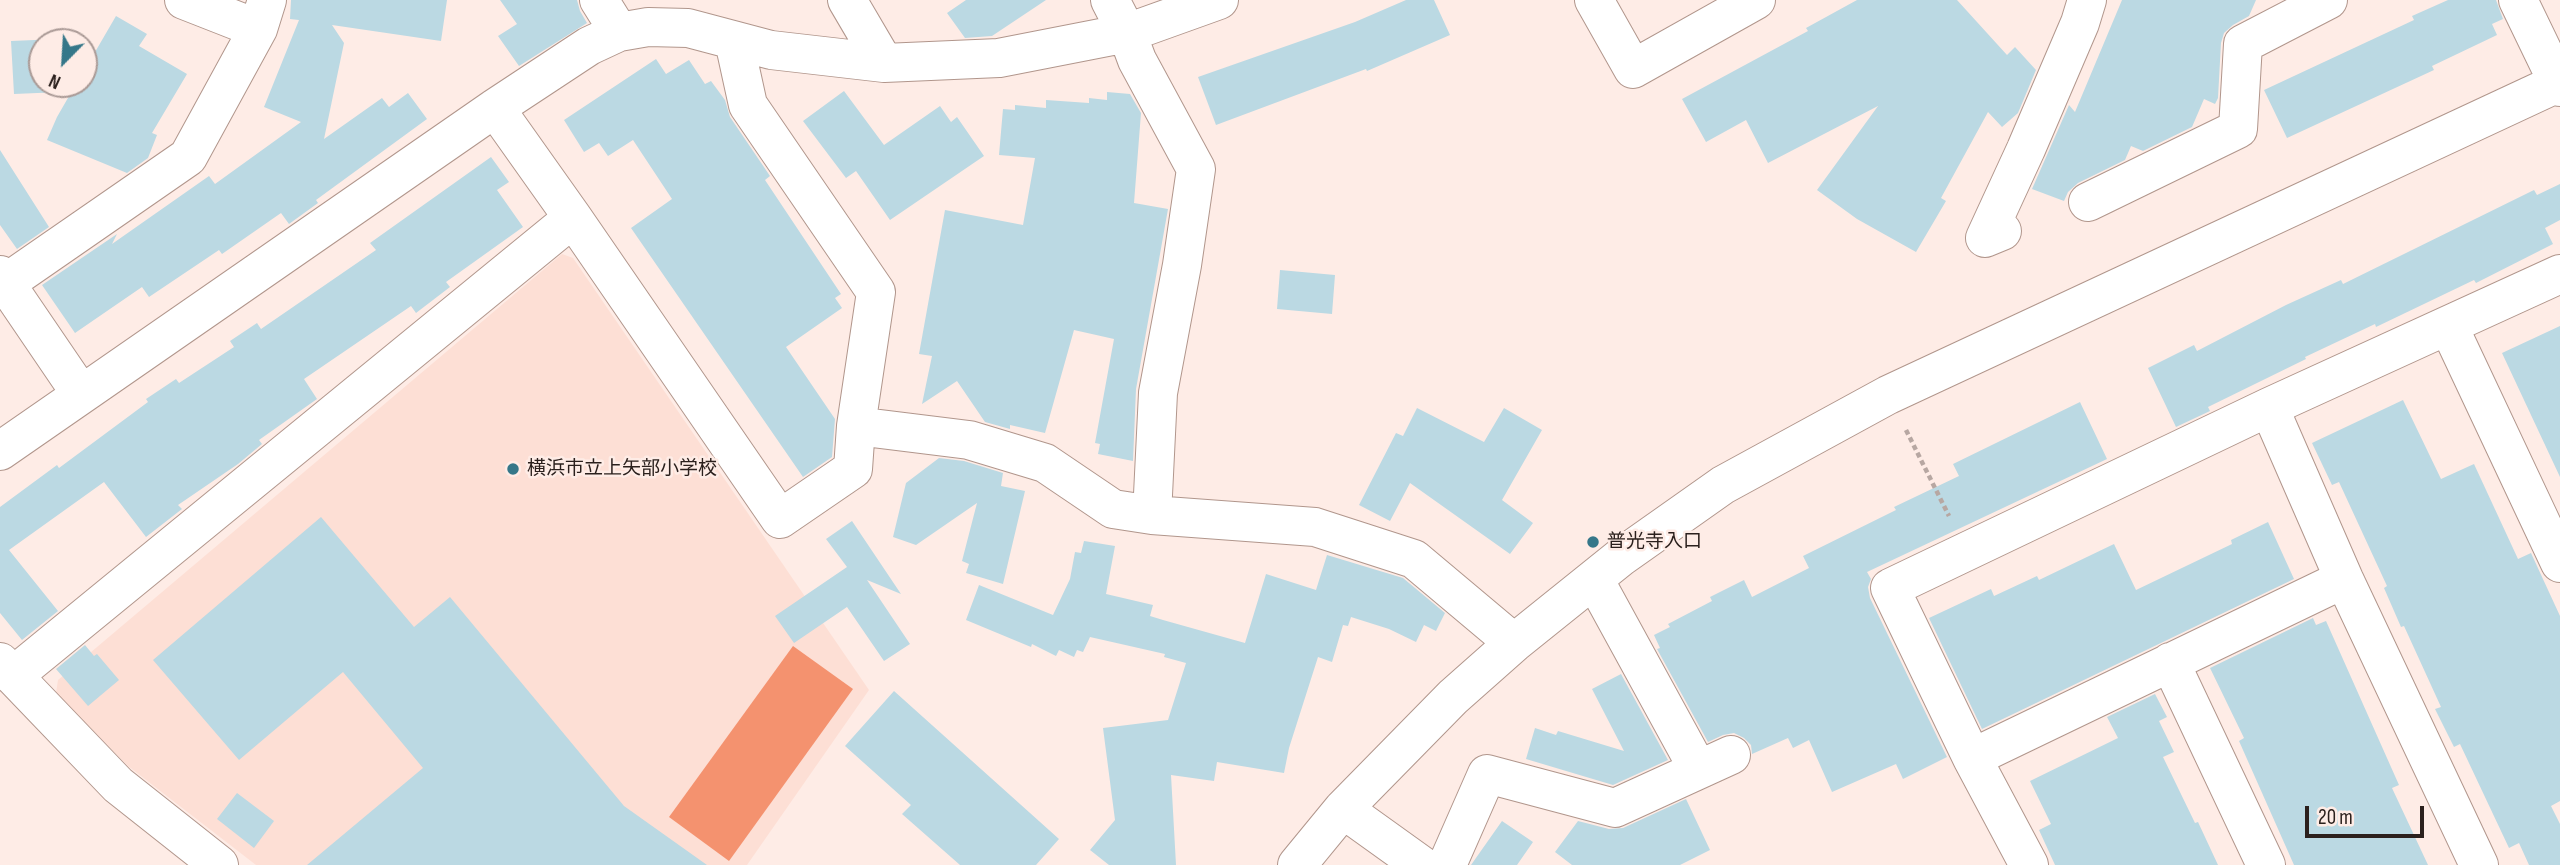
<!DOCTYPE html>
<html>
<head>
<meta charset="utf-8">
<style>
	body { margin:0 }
	#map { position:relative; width:2560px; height:865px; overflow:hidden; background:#feece6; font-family:"Sofia Sans Condensed",sans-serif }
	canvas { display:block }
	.north { position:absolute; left:28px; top:28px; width:70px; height:70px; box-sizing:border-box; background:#feece6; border:2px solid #aa9a96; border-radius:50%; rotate:204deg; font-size:19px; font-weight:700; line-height:28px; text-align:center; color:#2b201d }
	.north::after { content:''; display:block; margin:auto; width:24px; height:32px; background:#357789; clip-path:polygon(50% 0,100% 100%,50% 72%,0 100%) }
	.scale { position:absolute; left:2305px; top:806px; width:119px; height:32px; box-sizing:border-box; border:4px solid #2b201d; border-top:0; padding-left:9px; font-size:21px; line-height:24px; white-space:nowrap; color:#2b201d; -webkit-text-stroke:5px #feece6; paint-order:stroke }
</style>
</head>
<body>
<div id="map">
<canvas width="2560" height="865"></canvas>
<div class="north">N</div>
<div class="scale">20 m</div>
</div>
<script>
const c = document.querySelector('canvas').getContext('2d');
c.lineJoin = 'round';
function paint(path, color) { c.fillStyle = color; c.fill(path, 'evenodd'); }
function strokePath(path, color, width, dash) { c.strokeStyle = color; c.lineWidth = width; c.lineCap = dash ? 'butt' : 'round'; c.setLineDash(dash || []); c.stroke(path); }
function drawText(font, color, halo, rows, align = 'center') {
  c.font = font + ' "Sofia Sans Condensed","Noto Sans JP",sans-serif'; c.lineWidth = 5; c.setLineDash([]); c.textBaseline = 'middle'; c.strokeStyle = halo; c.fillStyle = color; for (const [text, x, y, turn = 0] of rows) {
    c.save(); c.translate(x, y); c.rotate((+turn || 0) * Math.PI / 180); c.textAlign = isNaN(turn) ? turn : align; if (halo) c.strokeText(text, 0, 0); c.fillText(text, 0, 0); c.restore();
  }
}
paint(new Path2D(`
	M562,254L573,258L869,690L747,865H256L128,766L56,693L58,680Z`), '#fddfd5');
paint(new Path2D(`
	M793,646L853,689L729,861L669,817Z`), '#f4926f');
paint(new Path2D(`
	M291,0H447L441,41L332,25L344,43L324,139L382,98L389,107L408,93L427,119L316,200L318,203L289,224L281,213L222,254L219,250L149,297L142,287L75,333L42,285L117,234L112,244L209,176L215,184L301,122L264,107L299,20L290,19Z
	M500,0H577L580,11L587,23L519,66L498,36L517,24Z
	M966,0H1046L992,36L965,38L947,13Z
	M1406,0H1434L1450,35L1367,71L1366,69L1216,125L1198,77L1355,22Z
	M1857,0H1957L2007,55L2015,47L2036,70L2018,113L2002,127L1988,112L1941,198L1946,201L1916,252L1857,219L1817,190L1878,106L1768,163L1746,120L1706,142L1682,99L1808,31L1806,28Z
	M2122,0H2256L2249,16L2233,25L2224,33L2221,43L2218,98L2215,104L2204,99L2192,127L2143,151L2131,146L2125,160L2078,183L2068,192L2064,201L2032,189L2069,105L2075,112Z
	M2448,0H2496L2503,19L2492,24L2497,35L2432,66L2434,70L2287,138L2264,90L2414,20L2412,16Z
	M116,16L147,34L139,46L187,74L152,133L157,135L148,158L127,173L47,140L57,117L76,84H84V71Z
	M58,39V42H42V84H61V92L14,94L11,41Z
	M656,59L666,74L689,60L705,84L711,81L725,100L730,117L770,176L765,180L841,294L835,298L842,308L786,347L835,419L832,457L803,477L631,228L672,199L633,140L608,156L599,143L584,152L564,120Z
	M844,91L884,145L940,106L951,122L957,117L984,156L890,220L856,171L846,178L803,121Z
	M1107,92L1130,94L1141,113L1134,203L1168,209L1136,389L1133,461L1098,454L1100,444L1095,443L1114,339L1074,330L1045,433L1010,425V429L985,422L957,381L922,404L932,356L919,354L945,210L1023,225L1035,158L999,155L1003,109L1015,110V105L1046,108V100L1089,103V98L1107,100Z
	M0,150L49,227L17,249L0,225Z
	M491,157L509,182L497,190L523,227L446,282L450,287L416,313L411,306L304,379L317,399L259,440L262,444L238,464L178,505L182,509L146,537L104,482L9,550L58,611L22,640L0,613V507L57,465L59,468L148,402L146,399L176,379L179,383L234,347L230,341L257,323L261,329L376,250L370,243Z
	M2560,184V220L2545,228L2553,244L2476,283L2474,280L2376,327L2375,324L2305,357L2306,359L2208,407L2210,411L2176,427L2148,368L2194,345L2197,351L2286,305L2341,280L2343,284L2534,190L2537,195Z
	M1280,270L1335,275L1332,314L1277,309Z
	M2560,326V477L2502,353Z
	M2403,400L2441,479L2474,464L2518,559L2531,553L2560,616V801L2551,806L2560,824V865H2529L2519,843L2509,848L2460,744L2454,747L2435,709L2441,707L2404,626L2401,627L2384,588L2387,586L2339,482L2332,485L2312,443Z
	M2080,402L2107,459L1867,572L1871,579L1868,587L1870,598L1947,757L1903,779L1896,764L1832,792L1809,740L1793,748L1788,738L1752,754L1751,745L1744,738L1734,733L1723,735L1708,742L1657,649L1660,648L1654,635L1670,627L1668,624L1712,601L1710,597L1744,580L1752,597L1809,568L1803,556L1896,510L1894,507L1959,476L1953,464Z
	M1417,408L1484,442L1504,408L1542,430L1502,500L1533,523L1510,554L1410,483L1390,521L1359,505L1396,433L1403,436Z
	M939,458L964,461L1003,473L1001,486L1025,491L1003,584L966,573L969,564L962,561L977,503L916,545L893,537L906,483Z
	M321,517L414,627L450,597L624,806L707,865H307L423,768L343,672L239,760L153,660Z
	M852,521L901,594L867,580L910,644L884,661L847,607L794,643L775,616L847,567L826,539Z
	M2268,522L2294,579L1982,729L1929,618L1991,589L1994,596L2037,576L2039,580L2114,544L2136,590L2232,544L2231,540Z
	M1084,541L1115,546L1106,594L1153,605L1150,616L1163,620L1245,643L1266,574L1316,590L1327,555L1403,578L1445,613L1436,631L1424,625L1416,642L1389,629L1351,617L1348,626L1343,625L1332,662L1318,657L1289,748L1284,773L1217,762L1214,781L1171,775L1176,865H1109L1090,850L1115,820L1103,728L1168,720L1186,663L1164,657L1165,654L1090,637L1083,652L1077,650L1074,657L1059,650L1056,656L1032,644L1031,647L966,620L979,585L1053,615L1070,579L1075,552L1081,553Z
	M2313,618L2316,625L2326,621L2399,785L2392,788L2428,865H2294L2239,741L2244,738L2210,668Z
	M85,645L94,656L97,654L119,680L88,706L56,669Z
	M1621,674L1668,760L1613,785L1526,759L1535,728L1556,735L1558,731L1624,751L1592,689Z
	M894,691L1059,839L1036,865H960L902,814L911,805L845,746Z
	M2155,694L2167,717L2159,721L2174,752L2163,757L2195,823L2198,822L2218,865H2055L2039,830L2051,824L2030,781L2118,738L2107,717Z
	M237,793L274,821L254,848L217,819Z
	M1686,799L1710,850L1680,865H1572L1555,852L1578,821L1609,829L1623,828Z
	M1502,821L1533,842L1517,865H1471Z`), '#bbd9e3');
const minor = new Path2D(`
	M184,0L258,29
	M599,0L619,32
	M847,0L884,63
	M1110,0L1127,33L1137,60L1196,169L1182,265L1158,393L1152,515
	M1594,0L1633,69L1756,0
	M2518,0L2560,87
	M734,41L748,105L876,292L856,426
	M2088,202L2238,129L2243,44L2328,0
	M573,218L780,519L853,469L856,426L969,440L1045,463L1113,509L1152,515L1315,527L1414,559L1514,643
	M2002,231L1985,238L2026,149L2080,23L2087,0
	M0,275L81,394
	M6,283L188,157L258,29L267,0
	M2449,327L2560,563
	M2269,407L2344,579L2479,865
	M0,451L495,108L589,46L619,32L648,27L688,28L771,50L884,63L999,58L1127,33L1219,0
	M1594,579L1698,769
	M0,662L118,785L219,865
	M2170,662L2266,865
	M13,676L573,218L495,108
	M1972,758L2344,579
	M1343,809L1421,865
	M1297,865L1343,809L1453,697L1514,643L1621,557L1723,485L1888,395L2560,82
	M1447,865L1487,774L1615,808L1731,755
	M2029,865L1972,758L1890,588L2269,407L2560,274`);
strokePath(minor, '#b1968c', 40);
strokePath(new Path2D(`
	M1906,430L1949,516`), '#b7a7a2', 4.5, [5, 3.5]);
strokePath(minor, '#fff', 38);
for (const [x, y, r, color] of [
	[513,469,7,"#357789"],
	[1593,542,7,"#357789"]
]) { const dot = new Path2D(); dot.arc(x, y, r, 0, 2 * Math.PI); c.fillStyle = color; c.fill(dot); strokePath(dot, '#feece6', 2.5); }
drawText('19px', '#2b201d', '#feece6', [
	["横浜市立上矢部小学校",527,469],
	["普光寺入口",1607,542]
], 'left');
</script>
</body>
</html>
